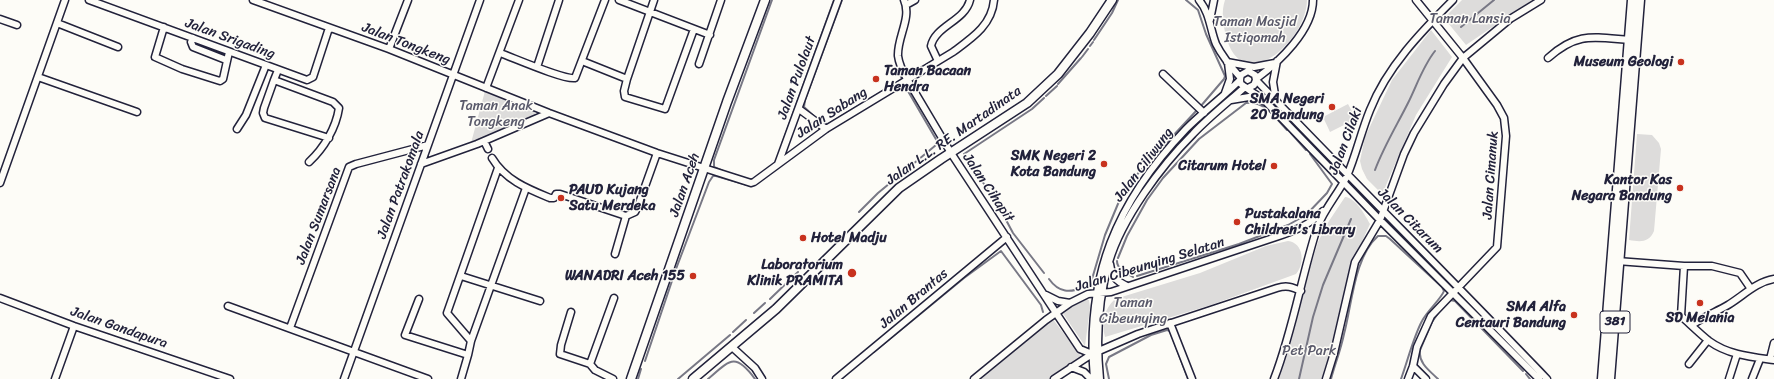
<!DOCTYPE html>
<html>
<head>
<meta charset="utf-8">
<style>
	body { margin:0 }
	canvas { display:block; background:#fdfcf7 }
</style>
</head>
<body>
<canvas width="1774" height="379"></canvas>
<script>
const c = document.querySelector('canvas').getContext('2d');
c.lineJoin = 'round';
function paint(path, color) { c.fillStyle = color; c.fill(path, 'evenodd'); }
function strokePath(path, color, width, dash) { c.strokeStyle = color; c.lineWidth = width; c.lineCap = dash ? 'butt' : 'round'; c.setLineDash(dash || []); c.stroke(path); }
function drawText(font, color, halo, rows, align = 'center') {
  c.font = font + ' Sriracha,sans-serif'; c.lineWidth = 3; c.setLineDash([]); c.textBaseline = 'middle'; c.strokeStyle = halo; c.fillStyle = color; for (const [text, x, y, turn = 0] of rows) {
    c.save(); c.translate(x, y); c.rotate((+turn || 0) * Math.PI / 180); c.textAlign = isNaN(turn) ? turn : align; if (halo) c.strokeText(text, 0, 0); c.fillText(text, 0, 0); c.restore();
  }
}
paint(new Path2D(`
	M1225,0H1307C1307,40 1242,99 1226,36C1223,24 1221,12 1225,0Z
	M1462,0H1532L1466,45L1444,18Z
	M1431,30L1452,57L1416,115L1384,190L1381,193L1367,179L1362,169L1360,161L1365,137L1392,80Z
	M485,91L533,110L535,113V116L471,143Z
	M1348,104L1356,119L1330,132L1323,117Z
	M1637,134L1652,135L1659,143L1661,149L1654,231C1649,243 1640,242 1629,240Z
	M1345,197C1356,198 1365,215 1370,224L1353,261L1334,345L1324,379H1275L1318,242L1327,224Z
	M1288,241C1304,243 1305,264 1296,274L1211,305L1105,337C1101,323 1104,309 1115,299L1200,273L1266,246Z
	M1087,299L1089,300L1090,308L1085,346L1062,312Z
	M1052,318L1081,356L1079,362L1051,379H978Z`), '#dddcdb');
strokePath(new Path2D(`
	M1186,0L1198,10L1206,34L1225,76L1224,79L1200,107
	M1461,27L1494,0
	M1094,40L1112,13L1118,0
	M1090,46L1093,42
	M1082,57L1088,49
	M898,70L902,79L900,81
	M1058,84L1081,58
	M1046,96L1057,86
	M1044,98L1032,109L964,154L998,205L1013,233L1044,273
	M816,118L804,107L805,100L842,0
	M822,123L828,124L886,89
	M1291,133L1306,150
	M782,144L834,0
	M1375,170C1384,146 1397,125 1408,103C1417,85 1423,66 1435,51
	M723,171L714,167V160L772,0
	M1131,181L1197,110
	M859,212L878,193L936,145L937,141L905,86L902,85
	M1118,258L1127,236L1147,200L1163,178L1199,139L1246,103C1265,100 1275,118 1287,130
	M1117,261C1117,269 1126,273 1133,277
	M1137,276L1239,244L1288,225L1306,215L1327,193L1332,184L1310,154
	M1049,279C1059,293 1070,293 1084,287
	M1088,283L1092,279L1105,235L1120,199
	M770,299L798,272
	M1446,305L1450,300L1455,301L1523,371
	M754,313L765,303
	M733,332L746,320
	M874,352L964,278L1001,251L1041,305L1043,312
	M645,361L676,269L709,182L713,176H716L751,186
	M1526,374L1530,379
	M638,379L641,369
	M678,379L730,335
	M708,379C730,360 735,352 755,379
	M841,379L847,374
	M1109,379L1106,364L1109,357L1151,335L1167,330L1170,331L1188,379
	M1299,379L1313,317L1323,285L1351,219
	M1331,379C1335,364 1341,349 1344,334C1352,305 1354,257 1378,236H1386L1390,239L1442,287L1444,291C1441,299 1427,311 1422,321C1413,338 1408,360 1401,379
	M1438,379C1430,371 1418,363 1420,350L1432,322L1439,312`), '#787885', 2);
const minor = new Path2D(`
	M89,0L307,80L313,77L329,28
	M253,0L389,49L549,113L657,153L751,183L754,182L826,129L953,52C972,38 992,25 994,0
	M619,0L710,35
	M654,0L627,79L624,91L625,97L665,109L694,29
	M904,0C912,18 897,37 898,56C899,64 903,72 907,79L951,153L1056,313L1080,349L1092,354
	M1199,0C1210,13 1210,29 1216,44C1222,56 1231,67 1240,77
	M906,5L915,0
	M0,19L17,25
	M1210,20L1214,0
	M57,23L118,47
	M164,27L155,57L182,69L220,81L223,79L229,52
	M193,38L191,42L193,47L226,60
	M389,49L408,0
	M500,53C514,58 564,80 575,78L605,0
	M1548,58C1577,32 1593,37 1629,40
	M582,61L627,79
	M938,61L931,46C935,26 965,21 970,0
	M1227,62L1254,67L1275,63
	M699,64L721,0
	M537,67L559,0
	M278,70L274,80L333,102L339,108C336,128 324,148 309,162
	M1163,74L1204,113
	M38,77L137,112
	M1256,79C1279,62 1313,30 1313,0
	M274,80L264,108L263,113L265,118L329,138
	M1256,80C1353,181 1451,279 1547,379
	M486,88L519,0
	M1248,88L1254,85L1256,80L1255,75L1248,71L1241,75C1240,78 1239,81 1241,84C1243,86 1261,98 1266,102L1380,220L1539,379
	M1225,93L1230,79L1228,63
	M1231,100L1249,97L1263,101
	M1276,101L1273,82L1277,61
	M799,109L826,129
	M237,129L246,115L266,65
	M484,141L488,149
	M492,158C505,180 528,189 550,198H554L556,194H560L626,216
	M421,164L477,144L549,113
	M778,164L838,0
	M0,183L65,0
	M626,216L635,212L638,206L657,153
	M615,254L626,216
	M1617,261L1684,266H1712L1740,273L1751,289
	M1110,264C1112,277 1116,281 1127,286
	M1684,266L1681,316C1690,324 1699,333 1709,341C1728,355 1752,357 1774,360
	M461,276L540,301
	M1046,295L1058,301L1070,303
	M0,298L74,326L230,379
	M419,299L405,335L468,355L461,379
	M228,306L428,379
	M571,312L561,345L560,354L590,364
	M1170,323L1192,379
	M1692,325C1703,317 1716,312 1728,305C1743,296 1756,282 1774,279
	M290,328L349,167L356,164L428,145
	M471,341L447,313L498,168
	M732,347L755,368L762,379
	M468,355L471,341L526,188
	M1770,359L1774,343
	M1689,364L1708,340
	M1413,366L1426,379
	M1071,367L1084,372L1091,379
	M55,379L74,326
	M344,379L480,0
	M613,379L595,370L590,364L614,298
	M836,379L1007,237
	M974,379L1046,320L1070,303L1088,294L1111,292L1276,237C1294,231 1310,225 1323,211
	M1054,379L1092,354L1138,334L1277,288C1287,285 1292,287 1301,291
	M1094,379C1085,277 1116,202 1186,129C1203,112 1223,97 1240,80
	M1100,379C1096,340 1098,300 1109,262C1122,218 1161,166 1193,134C1209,117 1227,103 1245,87
	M1274,379C1293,330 1301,278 1317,228C1324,209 1338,194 1347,176C1356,155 1361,132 1370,110C1387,67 1421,32 1453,0
	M1326,379L1334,353L1355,262L1380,220L1404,154L1414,133L1444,84L1463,58L1510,19L1541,0
	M1408,379L1413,366L1417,347L1431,316L1497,247L1506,136L1504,118L1497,105L1463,58L1416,0
	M1729,379L1737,354
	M1752,379L1760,359`);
const major = new Path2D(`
	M631,379L727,102L765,0
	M693,379L776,309L899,188L941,159L1027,103L1058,74L1090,33L1112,0
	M1602,379L1632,0
	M1610,379L1640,0`);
strokePath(minor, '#22223b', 9);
strokePath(major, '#22223b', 11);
strokePath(minor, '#fdfcf7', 6);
strokePath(major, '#fdfcf7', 8);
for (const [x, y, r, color] of [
	[1681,62,4,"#c8321e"],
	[876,79,4,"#c8321e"],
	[1332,107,4,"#c8321e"],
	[1104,164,4,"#c8321e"],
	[1274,166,4,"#c8321e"],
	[1680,188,4,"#c8321e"],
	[561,198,4,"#c8321e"],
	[1237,222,4,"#c8321e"],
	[803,238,4,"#c8321e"],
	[852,273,5,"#c8321e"],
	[693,276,4,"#c8321e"],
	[1700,303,4,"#c8321e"],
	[1574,315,4,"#c8321e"]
]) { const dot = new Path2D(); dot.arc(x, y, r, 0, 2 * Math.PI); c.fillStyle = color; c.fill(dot); strokePath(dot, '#fdfcf7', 1.5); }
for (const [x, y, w] of [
	[1615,322,30]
]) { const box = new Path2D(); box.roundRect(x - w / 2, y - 11, w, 22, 3); c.fillStyle = '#fdfcf7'; c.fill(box); strokePath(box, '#22223b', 1); }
drawText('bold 13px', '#22223b', null, [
	["381",1615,322]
]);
drawText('14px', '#5a5a6b', '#fdfcf7', [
	["Taman Lansia",1470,19],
	["Taman Masjid",1255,22],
	["Istiqomah",1255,38],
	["Taman Anak",496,106],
	["Tongkeng",496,122],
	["Taman",1133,303],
	["Cibeunying",1133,319],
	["Pet Park",1309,351]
]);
drawText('14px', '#22223b', '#fdfcf7', [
	["Jalan Srigading",230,39,20],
	["Jalan Tongkeng",406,44,21],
	["Jalan Pulolaut",797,78,-70],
	["Jalan Sabang",832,113,-33],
	["Jalan L.L. RE. Martadinata",954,136,-35],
	["Jalan Cilaki",1346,141,-69],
	["Jalan Ciliwung",1144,165,-53],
	["Jalan Cimanuk",1491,175,-86],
	["Jalan Patrakomala",401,185,-70],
	["Jalan Aceh",685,185,-71],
	["Jalan Cihapit",988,188,56],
	["Jalan Sumarsana",319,216,-69],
	["Jalan Citarum",1410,221,45],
	["Jalan Cibeunying Selatan",1150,265,-17],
	["Jalan Brantas",914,299,-40],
	["Jalan Gandapura",119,328,19]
]);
drawText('bold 14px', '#22223b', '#fdfcf7', [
	["Museum Geologi",1673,62],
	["Taman Bacaan",884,71,"left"],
	["Hendra",884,87,"left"],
	["SMA Negeri",1324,99],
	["20 Bandung",1324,115],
	["SMK Negeri 2",1096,156],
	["Kota Bandung",1096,172],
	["Citarum Hotel",1266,166],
	["Kantor Kas",1672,180],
	["Negara Bandung",1672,196],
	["PAUD Kujang",569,190,"left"],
	["Satu Merdeka",569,206,"left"],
	["Pustakalana",1245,214,"left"],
	["Children's Library",1245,230,"left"],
	["Hotel Madju",811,238,"left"],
	["Laboratorium",843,265],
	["Klinik PRAMITA",843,281],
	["WANADRI Aceh 155",685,276],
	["SMA Alfa",1566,307],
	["Centauri Bandung",1566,323],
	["SD Melania",1700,318,"center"]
], 'right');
</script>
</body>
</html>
